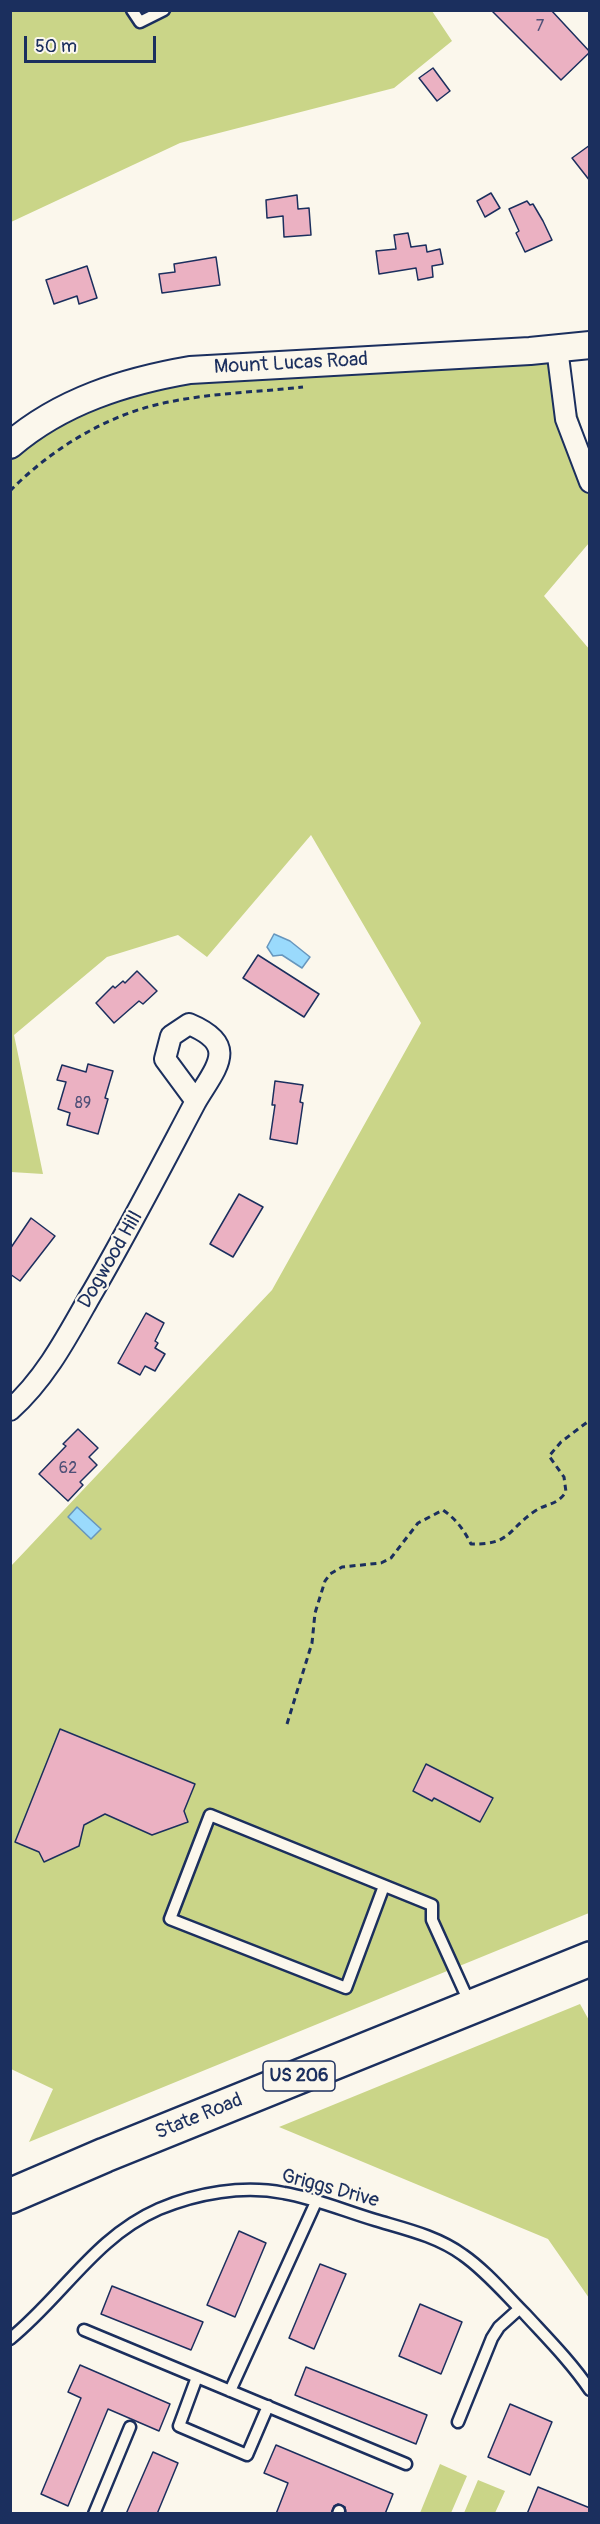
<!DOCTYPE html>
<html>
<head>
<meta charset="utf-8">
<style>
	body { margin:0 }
	#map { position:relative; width:600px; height:2524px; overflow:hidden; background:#fbf7ec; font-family:Pangolin,sans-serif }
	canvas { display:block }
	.frame { position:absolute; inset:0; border:12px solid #1b2f5e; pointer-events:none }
	.scale { position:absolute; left:24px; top:36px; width:132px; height:27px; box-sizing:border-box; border:3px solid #1b2f5e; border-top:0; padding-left:8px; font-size:18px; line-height:21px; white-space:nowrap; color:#1b2f5e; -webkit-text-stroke:4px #fbf7ec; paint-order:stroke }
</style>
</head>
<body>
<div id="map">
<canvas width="600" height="2524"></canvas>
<div class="frame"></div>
<div class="scale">50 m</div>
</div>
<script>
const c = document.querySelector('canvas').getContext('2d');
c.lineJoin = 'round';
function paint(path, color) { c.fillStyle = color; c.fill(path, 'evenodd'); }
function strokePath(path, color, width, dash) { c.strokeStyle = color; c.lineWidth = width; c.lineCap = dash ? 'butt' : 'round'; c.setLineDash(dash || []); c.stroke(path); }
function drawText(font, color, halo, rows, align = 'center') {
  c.font = font + ' Pangolin,sans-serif'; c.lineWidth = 4.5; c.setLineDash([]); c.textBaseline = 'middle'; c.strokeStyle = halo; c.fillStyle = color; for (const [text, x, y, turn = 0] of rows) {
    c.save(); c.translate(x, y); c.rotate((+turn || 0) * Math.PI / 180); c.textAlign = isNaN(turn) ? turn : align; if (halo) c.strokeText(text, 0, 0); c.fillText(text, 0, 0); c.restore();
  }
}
paint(new Path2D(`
	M10,11H432L452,41L394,88L180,143L11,222Z
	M555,339L590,455L589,543L544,596L590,650L589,1913L29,2142L53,2089L11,2069V1566L272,1290L421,1023L311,835L207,957L178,935L107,957L14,1035L43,1174L11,1172V452L130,383Z
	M580,2004L590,2022L589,2298L548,2239L279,2127Z
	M440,2464L467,2476L451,2513H420Z
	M478,2480L505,2491L495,2513H464Z`), '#cad588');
const water = new Path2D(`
	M274,934L290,941L310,957L302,968L282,955L273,956L267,947Z
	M77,1507L101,1529L91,1539L68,1517Z`);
paint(water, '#9adafc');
strokePath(water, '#6796bd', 1.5);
const building = new Path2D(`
	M491,10H551L590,52L561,80Z
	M433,68L450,91L437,101L419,78Z
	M590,145V181L572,158Z
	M491,193L500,208L485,217L477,201Z
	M297,195L298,209L309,208L311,235L284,237L283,216L267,218L266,200Z
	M527,201L530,205L533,204L543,221L552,240L525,252L516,233L519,231L509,209Z
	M408,233L411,247L426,245L427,252L440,249L443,264L432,266L433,277L418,280L416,268L379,274L376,251L396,249L394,235Z
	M216,257L220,285L162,293L159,274L175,272L174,264Z
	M87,266L97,298L79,304L77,296L54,304L46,280Z
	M258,955L319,994L304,1017L243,978Z
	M137,971L157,991L143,1004L139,1001L114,1023L96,1003L113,986L115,988L123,981L125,983Z
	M88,1064L113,1071L105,1098L108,1099L98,1134L67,1125L70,1113L58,1109L66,1082L57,1080L62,1065L86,1072Z
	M275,1081L303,1085L300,1102L303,1103L297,1144L270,1139L275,1105H272Z
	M239,1194L263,1207L233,1257L210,1244Z
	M31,1218L55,1236L20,1281L10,1274V1249Z
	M146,1313L164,1323L155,1341L158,1343L155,1348L165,1354L155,1371L145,1366L140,1375L118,1363Z
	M78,1429L98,1448L89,1457L97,1465L80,1482L83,1485L68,1501L39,1474L66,1446L63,1444Z
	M60,1729L195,1784L184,1811L188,1822L152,1835L105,1814L84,1825L79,1846L44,1862L39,1852L15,1842Z
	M426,1764L493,1798L480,1822L434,1798L432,1801L413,1791Z
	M239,2231L266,2243L235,2317L207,2305Z
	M320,2264L346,2274L314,2349L289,2338Z
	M112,2286L203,2322L191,2350L101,2314Z
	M420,2304L462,2322L441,2374L399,2356Z
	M80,2365L170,2404L159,2431L108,2409L68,2506L41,2494L81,2398L68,2392Z
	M306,2367L427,2415L416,2444L295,2395Z
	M510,2404L552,2422L530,2475L488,2457Z
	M276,2445L393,2494L385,2514H346L345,2507L338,2504L334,2506L331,2514H276L288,2483L264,2473Z
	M153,2452L178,2463L157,2514H126Z
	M538,2487L590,2508V2514H527Z`);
paint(building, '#ebb1c2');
strokePath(building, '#1b2f5e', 1.5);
const service = new Path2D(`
	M132,10L140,22L164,10
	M384,1886L346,1988L170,1919L210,1815L432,1905V1920L470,2004
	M84,2330L406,2464
	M10,2339C63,2296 95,2237 159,2209C197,2193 243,2185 284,2193C314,2198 345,2211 375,2220C405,2229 437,2236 463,2255C486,2271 505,2294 525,2314C548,2339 571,2362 590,2390
	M197,2377L179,2426L247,2455L268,2406
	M230,2391L316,2202
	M458,2422L492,2338L499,2327L519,2309
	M94,2514L130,2427
	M338,2514L339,2511`);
const minor = new Path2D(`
	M557,348L566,419L590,482
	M189,1024C239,1045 217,1066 196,1101L165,1059L171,1036Z
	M10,1410C45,1379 67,1337 89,1298C127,1233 161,1167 196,1101`);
const tertiary = new Path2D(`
	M10,445C61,401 126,381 190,370L530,351L590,345`);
const trunk = new Path2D(`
	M10,2196L105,2155L590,1959`);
strokePath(service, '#1b2f5e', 15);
strokePath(minor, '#1b2f5e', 24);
strokePath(tertiary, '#1b2f5e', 30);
strokePath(trunk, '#1b2f5e', 38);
strokePath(new Path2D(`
	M10,491C52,448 110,413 169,402C212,393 259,392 303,387
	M287,1724L312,1643L315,1613L325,1581L330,1574L342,1567L381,1563L391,1558L418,1523L443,1510C456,1519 464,1530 471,1544C511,1545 507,1530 535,1511C547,1503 556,1506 566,1492L564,1477L549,1456L561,1442L590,1420`), '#1b2f5e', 3, [6, 4.5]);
strokePath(service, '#fbf7ec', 10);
strokePath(minor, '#fbf7ec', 20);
strokePath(tertiary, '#fbf7ec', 26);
strokePath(trunk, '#fbf7ec', 33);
drawText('16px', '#4f5077', null, [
	["7",540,27],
	["89",83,1104],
	["62",68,1469]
]);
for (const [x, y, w] of [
	[299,2076,72]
]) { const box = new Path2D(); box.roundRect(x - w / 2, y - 15, w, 30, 4.5); c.fillStyle = '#fbf7ec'; c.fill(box); strokePath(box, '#1b2f5e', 1.5); }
drawText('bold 18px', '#1b2f5e', null, [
	["US 206",299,2076]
]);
drawText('20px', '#1b2f5e', '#fbf7ec', [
	["Mount Lucas Road",291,364,-3],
	["Dogwood Hill",111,1260,-60],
	["State Road",199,2117,-22],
	["Griggs Drive",330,2189,15]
]);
</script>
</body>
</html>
